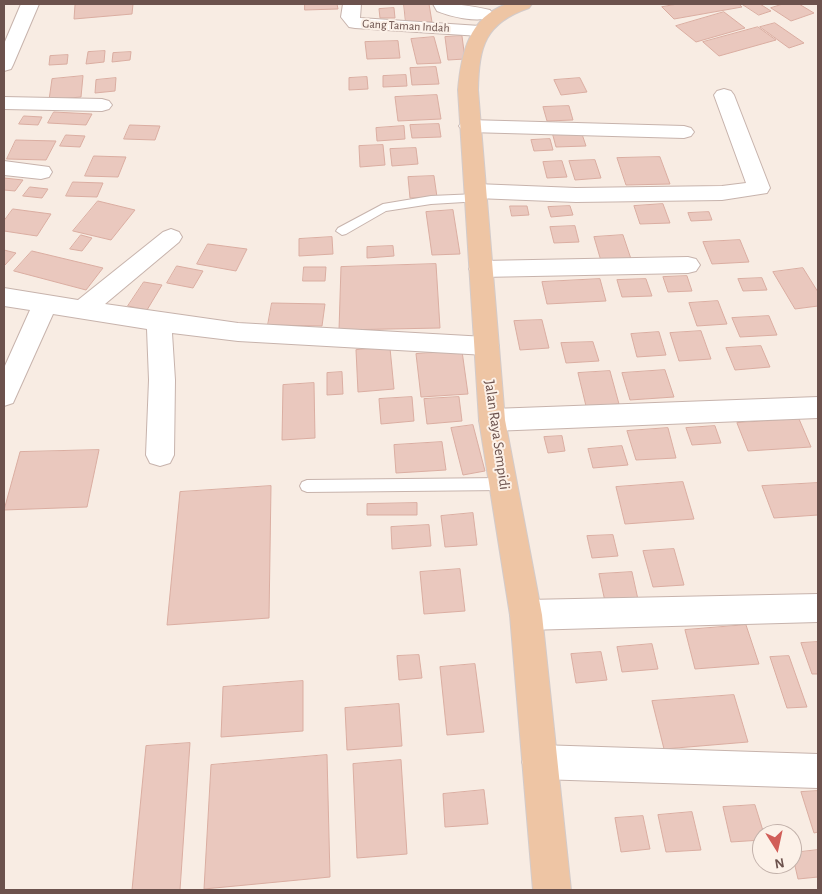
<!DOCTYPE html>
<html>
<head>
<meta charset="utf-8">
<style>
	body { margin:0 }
	#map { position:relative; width:822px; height:894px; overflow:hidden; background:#f8ece3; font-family:"Alegreya Sans",sans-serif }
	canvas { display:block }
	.frame { position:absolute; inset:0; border:5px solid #6c524d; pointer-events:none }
	.north { position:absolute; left:752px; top:824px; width:50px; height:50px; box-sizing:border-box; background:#fcf1e8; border:1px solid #c2b1aa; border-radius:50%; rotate:170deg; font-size:14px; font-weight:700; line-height:20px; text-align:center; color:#6c524d }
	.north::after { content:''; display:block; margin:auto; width:18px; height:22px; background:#d15e58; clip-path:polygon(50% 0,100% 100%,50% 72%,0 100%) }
</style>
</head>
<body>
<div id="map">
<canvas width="822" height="894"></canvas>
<div class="frame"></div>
<div class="north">N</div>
</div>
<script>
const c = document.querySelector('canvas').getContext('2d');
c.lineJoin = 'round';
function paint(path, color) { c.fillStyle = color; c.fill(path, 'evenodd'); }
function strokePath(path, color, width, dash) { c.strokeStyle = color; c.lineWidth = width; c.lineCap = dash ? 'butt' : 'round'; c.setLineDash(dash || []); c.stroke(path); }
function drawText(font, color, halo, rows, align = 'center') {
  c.font = font + ' "Alegreya Sans",sans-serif'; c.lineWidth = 4; c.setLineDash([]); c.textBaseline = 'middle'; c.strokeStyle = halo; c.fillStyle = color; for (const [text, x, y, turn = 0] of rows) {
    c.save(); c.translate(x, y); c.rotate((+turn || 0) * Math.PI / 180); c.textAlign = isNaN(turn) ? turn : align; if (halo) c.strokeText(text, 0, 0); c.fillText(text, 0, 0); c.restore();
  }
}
const building = new Path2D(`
	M93,4H133L132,14L74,19L75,5Z
	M305,4H337L338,9L305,10Z
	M404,4H429L432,22L406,23Z
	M678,4H739L742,7L674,19L662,7Z
	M742,4H760L771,11L759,15Z
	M783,4H799L814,13L791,21L771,8Z
	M394,8L395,18H380L379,9Z
	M724,12L745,28L696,42L676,26Z
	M775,23L804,43L789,48L760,27Z
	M758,27L776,40L719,56L703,42Z
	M462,36L465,59L448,60L445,37Z
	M434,37L441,63L417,64L411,39Z
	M398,41L400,58L367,59L365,42Z
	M105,51L104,62L86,64L88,52Z
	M131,52L130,60L112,62L113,53Z
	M68,55L67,64L49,65L50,56Z
	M436,67L439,84L412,85L410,68Z
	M406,75L407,86L383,87V76Z
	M83,76L81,97L49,100L52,79Z
	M367,77L368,89L349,90V78Z
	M116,78L115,91L95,93L96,80Z
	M580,78L587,92L561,95L554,80Z
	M437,95L441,119L398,121L395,97Z
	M569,106L573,120L547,121L543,107Z
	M54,112L92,114L86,125L48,123Z
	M24,116L42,117L38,125L19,124Z
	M439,124L441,137L412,138L410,125Z
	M130,125L160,126L155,140L124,139Z
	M404,126L405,139L377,141L376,128Z
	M581,131L586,146L556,147L552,132Z
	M66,135L85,136L80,147L60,146Z
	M550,139L553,150L534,151L531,140Z
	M16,140L56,141L46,160L7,159Z
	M383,145L385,165L360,167L359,146Z
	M416,148L418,164L392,166L390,149Z
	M94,156L126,157L118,177L85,176Z
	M660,157L670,184L626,185L617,158Z
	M595,160L601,178L575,180L569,161Z
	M562,161L567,177L547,178L543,162Z
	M434,176L437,197L410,198L408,177Z
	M4,178L23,180L15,191L4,190Z
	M73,182L103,183L97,197L66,196Z
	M30,187L48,189L42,198L23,196Z
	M98,201L135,210L111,240L73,231Z
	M663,204L670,223L640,224L634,206Z
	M510,206H527L529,215L512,216Z
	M570,206L573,215L551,217L548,207Z
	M13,209L51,214L37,236L4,231V221Z
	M453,210L460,254L432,255L426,212Z
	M709,212L712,220L691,221L688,213Z
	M575,226L579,242L554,243L550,227Z
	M81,235L92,238L82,251L70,249Z
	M623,235L631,259L601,261L594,237Z
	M332,237L333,254L299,256V239Z
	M740,240L749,262L712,264L703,242Z
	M208,244L247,249L236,271L197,264Z
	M393,246L394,256L367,258V247Z
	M4,250L16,253L5,265L4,264Z
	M32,251L103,268L86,290L14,271Z
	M436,264L440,328L339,330L341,267Z
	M177,266L203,271L193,288L167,283Z
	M304,267H326L325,281H303Z
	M803,268L818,292V306L795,309L773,272Z
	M687,276L692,291L668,292L663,277Z
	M762,278L767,290L743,291L738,279Z
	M600,279L606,301L547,304L542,282Z
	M646,279L652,296L622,297L617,280Z
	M144,282L162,285L147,310L128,306Z
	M718,301L727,324L697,326L689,303Z
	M272,303L325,304L322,326L268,325Z
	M769,316L777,335L740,337L732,318Z
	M542,320L549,348L520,350L514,321Z
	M701,331L711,359L679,361L670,333Z
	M659,332L666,355L637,357L631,334Z
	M593,342L599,361L566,363L561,343Z
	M761,346L770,367L735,370L726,348Z
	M390,348L394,389L358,392L356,350Z
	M462,351L468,394L421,397L416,354Z
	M665,370L674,397L630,400L622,373Z
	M610,371L619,404L586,406L578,373Z
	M342,372L343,394L327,395V373Z
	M314,383L315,438L282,440L283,385Z
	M412,397L414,421L381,424L379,399Z
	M459,397L462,421L427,424L424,399Z
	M799,419L811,447L748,451L737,423Z
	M473,425L485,471L463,475L451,428Z
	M715,426L721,443L692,445L686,428Z
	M668,428L676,458L636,460L627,431Z
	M562,436L565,451L548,453L544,437Z
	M442,442L446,470L396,473L394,445Z
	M622,446L628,465L593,468L588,449Z
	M99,450L87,507L4,510L20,452Z
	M683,482L694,519L625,524L616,487Z
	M818,483V515L774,518L762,486Z
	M271,486L269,618L167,625L180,492Z
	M417,503V515H367V504Z
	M473,513L477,545L445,547L441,516Z
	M429,525L431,546L392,549L391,527Z
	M613,535L618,556L592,558L587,536Z
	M674,549L684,585L653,587L643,551Z
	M460,569L465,611L424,614L420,572Z
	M632,572L639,604L606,606L599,574Z
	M746,625L759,664L695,669L685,630Z
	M818,642V674H812L801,643Z
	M652,644L658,669L622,672L617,647Z
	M601,652L607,680L576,683L571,654Z
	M419,655L422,678L399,680L397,656Z
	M789,656L807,707L787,708L770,657Z
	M475,664L484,732L447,735L440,667Z
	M303,681V731L221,737L223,687Z
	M734,695L748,742L664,749L652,701Z
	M399,704L402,746L347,750L345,708Z
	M190,743L180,890H132L146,746Z
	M327,755L330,877L204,889L211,765Z
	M401,760L407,854L357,858L353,764Z
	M484,790L488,824L445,827L443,794Z
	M818,791V832L814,833L801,792Z
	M755,805L764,834H762V840L731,842L723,807Z
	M692,812L701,850L666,852L658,815Z
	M643,816L650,849L621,852L615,818Z
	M818,850V877L798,879L792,853Z`);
paint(building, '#eac8be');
strokePath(building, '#daada1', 1);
const service = new Path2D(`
	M477,194L482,198L481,201L431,204L386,211L346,234L342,235L336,231L338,228L383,204L431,196Z
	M503,478L508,480L510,484L508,488L503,490L307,492L302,490L300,486L302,482L307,480Z`);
const minor = new Path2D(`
	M21,4H39L13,65L11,69L4,71V44Z
	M343,4H361L360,18L480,26L486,27L489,31L486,35L480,36L355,28L349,27L341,17Z
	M433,4C450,3 474,6 490,10L493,14L490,18C474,22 452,17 437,11Z
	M724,89L731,91L734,95L770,188L767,193L722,200L576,202L476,198L468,196L465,191L468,186L476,184L576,188L722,186L746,183L714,95L717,91Z
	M4,97L102,99L109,101L112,105L109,109L102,111L4,109Z
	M469,120L684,126L691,128L694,132L691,136L684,138L469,132L462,130L459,126L462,122Z
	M4,161L49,167L52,172L49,177L41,179L4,175Z
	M171,229L179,232L182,237L179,242L105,304L238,323L486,337L495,339L499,346L495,353L486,355L238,341L172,333L175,380L174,455L170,463L160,466L150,463L146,455L149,380L147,329L53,314L13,403L4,406V368L30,310L4,306V288L78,300L163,232Z
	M688,257L696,259L700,265L696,271L688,273L481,277L473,275L469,269L473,263L481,261Z
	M818,397V418L492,431L482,428L479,420L482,412L492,409Z
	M818,594V622L526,630L515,625L510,615L515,605L526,600Z
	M539,745L818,754V788L539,779L527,774L522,762L527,750Z`);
const primary = new Path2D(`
	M507,4H532L529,8C485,23 479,46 478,90L505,420L542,615L571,890H533L510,615L479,420L458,90C461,54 469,17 507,4Z`);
strokePath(service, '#c7b3ac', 2);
strokePath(minor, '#c7b3ac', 2);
strokePath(primary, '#d3cbca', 2);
paint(service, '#fff');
paint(minor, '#fff');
paint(primary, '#eec5a4');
drawText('12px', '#6c524d', '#fcf1e8', [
	["Gang Taman Indah",406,26,3]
]);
drawText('15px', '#6c524d', '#fcf1e8', [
	["Jalan Raya Sempidi",497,435,82]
]);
</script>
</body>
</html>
